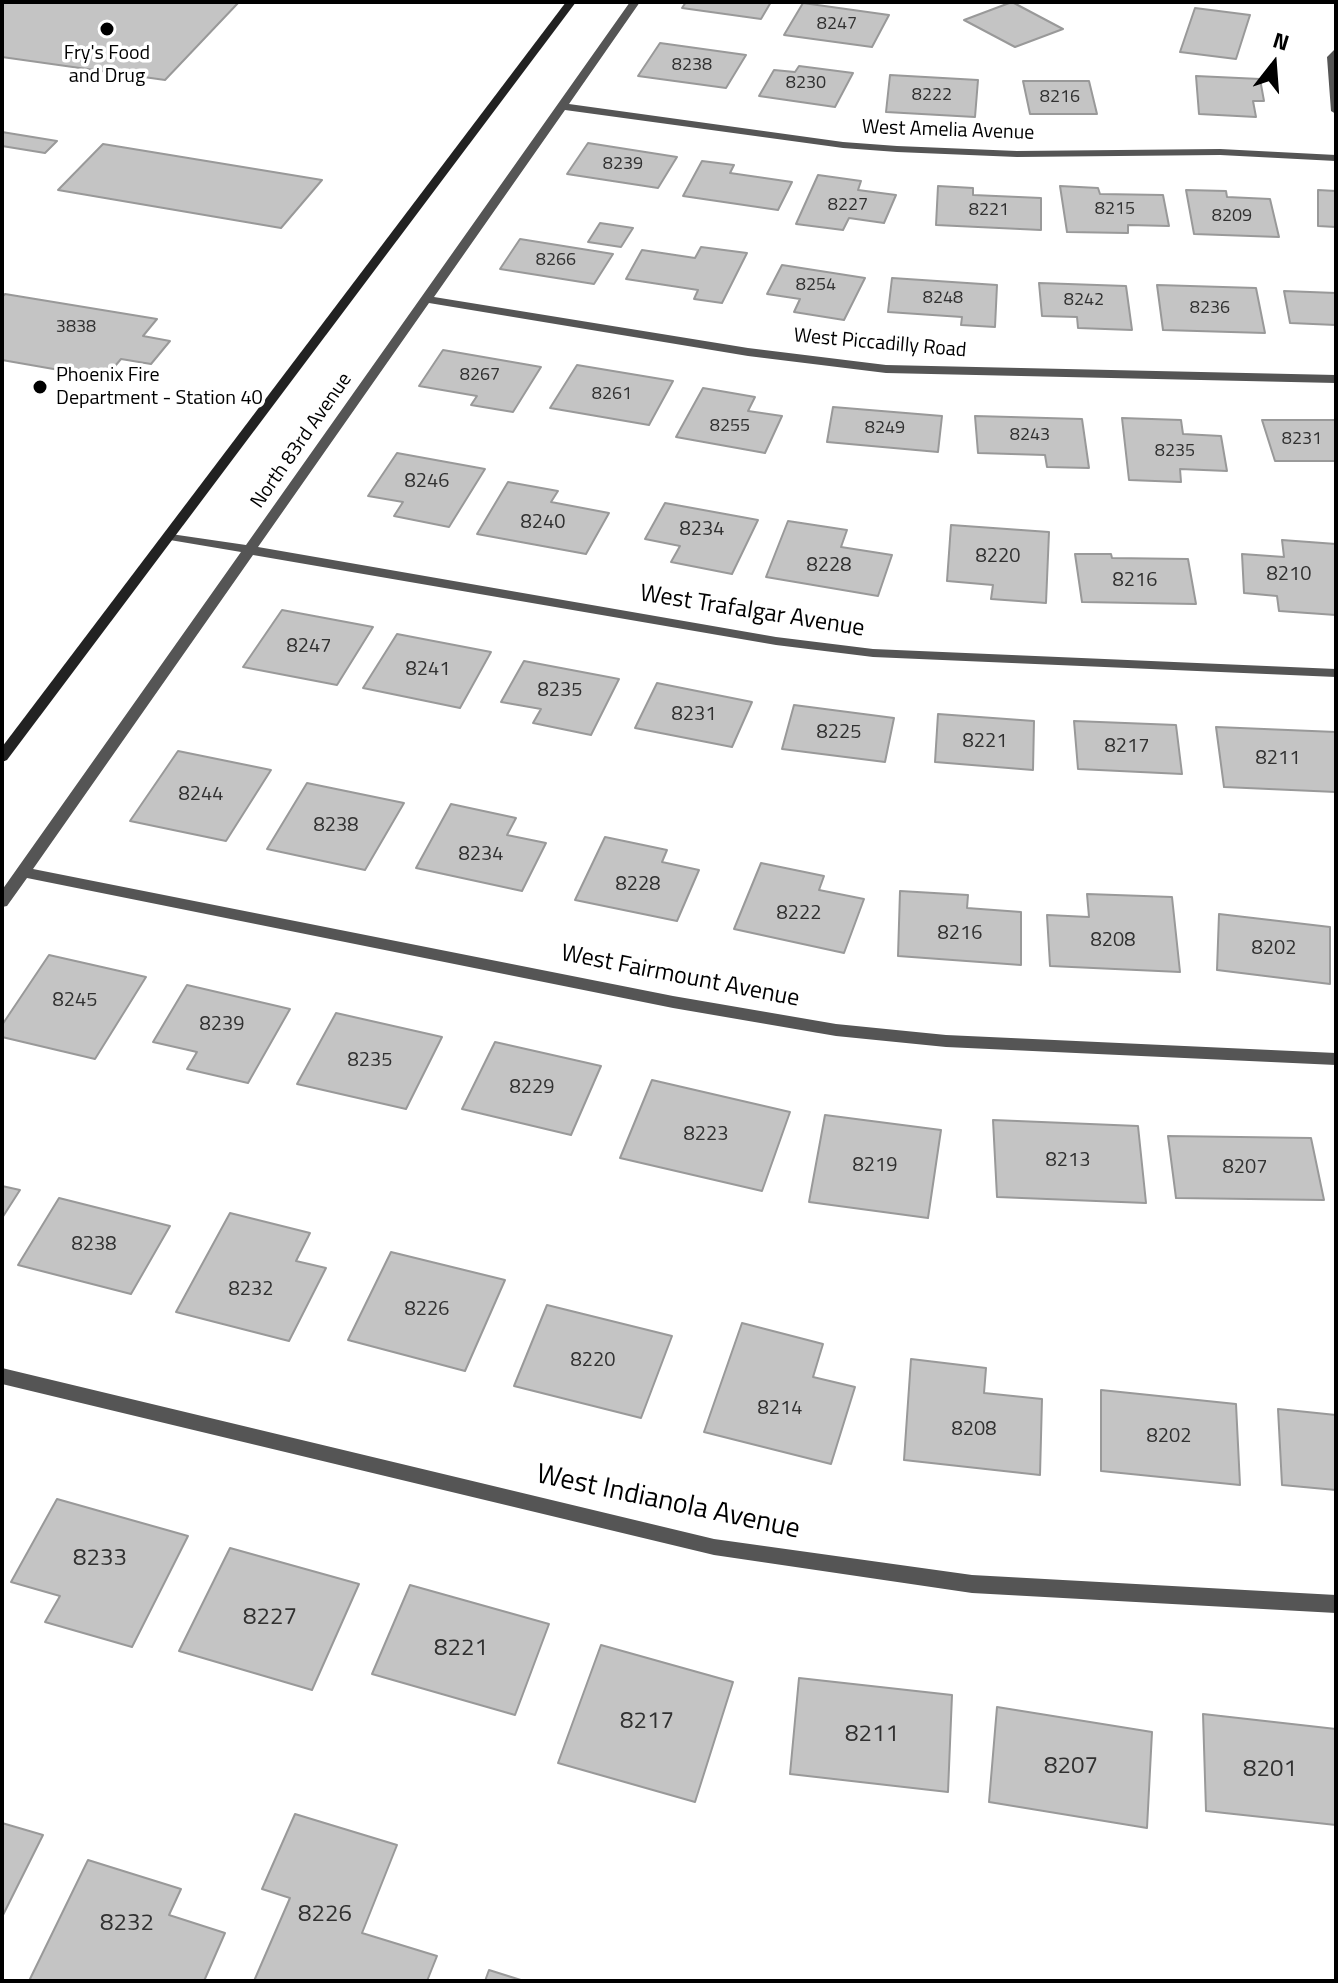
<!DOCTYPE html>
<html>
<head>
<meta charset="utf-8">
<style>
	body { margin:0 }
	#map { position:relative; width:1338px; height:1983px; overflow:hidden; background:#fff; font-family:"Titillium Web",sans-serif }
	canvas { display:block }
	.frame { position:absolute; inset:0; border:4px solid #000; pointer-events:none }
	.north { position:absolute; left:1234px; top:24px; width:80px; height:80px; -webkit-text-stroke:6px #fff; paint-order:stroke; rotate:17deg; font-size:22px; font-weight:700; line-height:32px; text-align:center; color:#000 }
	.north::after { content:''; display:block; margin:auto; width:28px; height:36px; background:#000; clip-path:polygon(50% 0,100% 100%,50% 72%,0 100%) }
</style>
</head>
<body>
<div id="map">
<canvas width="1338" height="1983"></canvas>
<div class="frame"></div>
<div class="north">N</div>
</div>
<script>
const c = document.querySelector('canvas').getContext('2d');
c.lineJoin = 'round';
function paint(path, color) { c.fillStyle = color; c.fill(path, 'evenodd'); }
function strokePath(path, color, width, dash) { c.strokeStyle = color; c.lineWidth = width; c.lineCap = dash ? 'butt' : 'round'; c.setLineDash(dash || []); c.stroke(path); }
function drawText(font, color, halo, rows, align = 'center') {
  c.font = font + ' "Titillium Web",sans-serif'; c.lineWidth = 7; c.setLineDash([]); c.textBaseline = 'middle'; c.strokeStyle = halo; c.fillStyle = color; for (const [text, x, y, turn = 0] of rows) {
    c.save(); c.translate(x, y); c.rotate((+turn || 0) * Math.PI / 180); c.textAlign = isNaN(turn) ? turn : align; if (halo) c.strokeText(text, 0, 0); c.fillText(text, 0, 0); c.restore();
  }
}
const building = new Path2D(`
	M2,2H239L165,80L2,57Z
	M686,2H771L761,19L682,8Z
	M1012,2L1063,29L1015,47L964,20Z
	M803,3L889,15L872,47L784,35Z
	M1195,8L1250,15L1236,59L1180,52Z
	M660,43L746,55L726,88L638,76Z
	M799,66L853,73L835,107L759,96L774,70L795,72Z
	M890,75L978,80L975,117L886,112Z
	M1196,76L1260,79L1264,101H1253L1256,117L1199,114Z
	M1023,81H1089L1097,114H1030Z
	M2,132L57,141L45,153L2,146Z
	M588,143L677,157L658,188L567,174Z
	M103,144L322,180L281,228L58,190Z
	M702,161L734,165L730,173L792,182L778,210L683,196Z
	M818,175L861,181L858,190L896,195L884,223L849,218L843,230L796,224Z
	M938,186L973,188V195L1041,198V230L936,225Z
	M1060,186L1098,188L1100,194L1163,195L1169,226L1128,225V233L1067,232Z
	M1186,190L1226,191L1227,197L1270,199L1279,237L1194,234Z
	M1318,190L1336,191V227L1318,226Z
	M600,223L633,228L621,247L588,242Z
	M520,239L613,254L594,284L500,269Z
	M701,247L747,253L722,303L694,299L698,290L626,279L642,250L695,258Z
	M782,265L865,278L844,320L794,312L800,299L767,294Z
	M892,278L997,285L995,327L961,325L962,317L888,312Z
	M1039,283L1126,286L1132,330L1078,328L1077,317L1042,316Z
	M1157,285L1256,288L1265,333L1163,330Z
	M1284,291L1336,293V325L1290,323Z
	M5,294L157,319L143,336L170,341L151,364L121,359L105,378L2,360V297Z
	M443,350L541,367L513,412L471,405L477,396L419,386Z
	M577,365L673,381L649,425L550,408Z
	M703,388L755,397L748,411L782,416L765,453L676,437Z
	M833,407L942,416L938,452L827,442Z
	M975,416L1082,419L1089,468L1047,467L1045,455L978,453Z
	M1122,418L1181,420L1183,434L1221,436L1227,471L1180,469L1181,482L1129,480Z
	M1262,420H1336V461H1275Z
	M397,453L485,469L449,527L394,516L403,502L368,496Z
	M508,482L558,491L551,502L609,513L586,554L477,534Z
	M665,503L758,520L732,574L671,562L680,546L645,539Z
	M788,521L847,530L841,547L892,555L878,596L766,577Z
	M951,525L1049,532L1046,603L991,599L993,585L947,581Z
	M1282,540L1336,544V615L1279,611L1277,596L1244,593L1242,554L1284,557Z
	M1075,554H1111L1112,558L1188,559L1196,604L1082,602Z
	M282,610L373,627L337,685L243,667Z
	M397,634L491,652L460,708L363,688Z
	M524,661L619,679L591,735L533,723L541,709L501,702Z
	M657,683L752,702L732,747L635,728Z
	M794,705L894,718L885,762L782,749Z
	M938,714L1034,721L1033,770L935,762Z
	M1074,721L1176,725L1182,774L1078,769Z
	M1216,727L1336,732V792L1224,787Z
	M178,751L271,770L226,841L130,821Z
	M307,783L404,803L365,870L267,849Z
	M451,804L516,818L507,835L546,843L522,891L416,868Z
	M605,837L667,850L662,862L699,870L677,921L575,900Z
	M761,863L824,876L819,890L864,899L844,953L734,929Z
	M900,891L968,895L967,908L1021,912V965L898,956Z
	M1087,894L1172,897L1180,972L1050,966L1047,915L1089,917Z
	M1219,914L1330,927V984L1217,970Z
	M49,955L146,977L95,1059L2,1037V1025Z
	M187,985L290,1009L248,1083L187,1069L197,1052L153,1042Z
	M336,1013L442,1037L406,1109L297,1084Z
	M495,1042L601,1066L571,1135L462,1109Z
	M652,1080L790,1112L762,1191L620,1158Z
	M825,1115L941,1130L928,1218L809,1202Z
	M993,1120L1138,1126L1146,1203L997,1197Z
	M1168,1136L1311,1138L1324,1200L1176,1198Z
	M2,1186L20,1190L2,1218Z
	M59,1198L170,1226L131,1294L18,1265Z
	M230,1213L310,1233L296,1261L326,1268L289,1341L176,1312Z
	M391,1252L505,1280L465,1371L348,1340Z
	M547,1305L672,1336L641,1418L514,1386Z
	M742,1323L823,1344L813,1377L855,1387L831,1464L704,1432Z
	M911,1359L986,1368L984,1393L1042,1399L1040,1475L904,1460Z
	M1101,1390L1236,1404L1240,1485L1101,1471Z
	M1278,1409L1336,1415V1490L1282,1485Z
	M57,1499L188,1536L132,1647L45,1622L60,1596L11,1582Z
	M230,1548L359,1584L312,1690L179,1651Z
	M410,1585L549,1624L515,1715L372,1674Z
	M601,1645L733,1682L695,1802L558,1763Z
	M799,1678L952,1695L948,1792L790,1774Z
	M997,1707L1152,1732L1147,1828L989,1802Z
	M1203,1714L1336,1729V1825L1206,1811Z
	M295,1814L397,1845L362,1933L437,1956L427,1981H254L290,1898L262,1889Z
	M2,1823L43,1835L2,1917Z
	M88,1860L181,1889L169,1915L225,1933L204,1981H29Z
	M489,1970L524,1981H485Z`);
paint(building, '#c4c4c4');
strokePath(building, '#999', 2);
paint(new Path2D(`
	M630,2H640L569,104L843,142L897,146L1017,151L1220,149L1336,155V161L1220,155L1017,157L897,152L843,148L565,110L434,297L748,348L886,365L1336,375V383L886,373L748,356L429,303L258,547L776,637L873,649L1336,669V677L873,657L776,645L253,555L33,869L673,996L836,1024L946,1035L1336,1053V1065L946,1047L836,1036L673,1008L27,878L7,906L2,907V890L241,552L164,539V533L246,545Z
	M1336,48V114L1331,111L1327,57Z
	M2,1368L714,1539L972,1575L1336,1595V1613L972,1593L714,1555L2,1384Z`), '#555');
paint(new Path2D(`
	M566,2H576L7,760L2,762V747Z`), '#222');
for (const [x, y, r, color] of [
	[107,29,8,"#000"],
	[40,387,8,"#000"]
]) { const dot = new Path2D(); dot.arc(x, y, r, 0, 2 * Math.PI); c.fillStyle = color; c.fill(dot); strokePath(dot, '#fff', 3); }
drawText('18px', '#313131', null, [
	["8247",837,25],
	["8238",692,66],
	["8230",806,84],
	["8222",932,96],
	["8216",1060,98],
	["8239",623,165],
	["8227",848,206],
	["8215",1115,210],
	["8221",989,211],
	["8209",1232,217],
	["8266",556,261],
	["8254",816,286],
	["8248",943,299],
	["8242",1084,301],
	["8236",1210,309],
	["3838",76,328],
	["8267",480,376],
	["8261",612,395],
	["8255",730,427],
	["8249",885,429],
	["8243",1030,436],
	["8231",1302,440],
	["8235",1175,452]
]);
drawText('20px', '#000', '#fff', [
	["Fry's Food",107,54],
	["and Drug",107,77],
	["Phoenix Fire",56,376,"left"],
	["Department - Station 40",56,399,"left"]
]);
drawText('20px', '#000', '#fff', [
	["West Amelia Avenue",948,131,2],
	["West Piccadilly Road",880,344,5],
	["North 83rd Avenue",302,441,-55]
]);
drawText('20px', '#313131', null, [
	["8246",427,482],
	["8240",543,523],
	["8234",702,530],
	["8220",998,557],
	["8228",829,566],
	["8210",1289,575],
	["8216",1135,581],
	["8247",309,647],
	["8241",428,670],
	["8235",560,691],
	["8231",694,715],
	["8225",839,733],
	["8221",985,742],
	["8217",1127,747],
	["8211",1278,759],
	["8244",201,795],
	["8238",336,826],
	["8234",481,855],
	["8228",638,885],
	["8222",799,914],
	["8216",960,934],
	["8208",1113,941],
	["8202",1274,949],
	["8245",75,1001],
	["8239",222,1025],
	["8235",370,1061],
	["8229",532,1088],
	["8223",706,1135],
	["8213",1068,1161],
	["8219",875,1166],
	["8207",1245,1168],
	["8238",94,1245],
	["8232",251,1290],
	["8226",427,1310],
	["8220",593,1361],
	["8214",780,1409],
	["8208",974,1430],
	["8202",1169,1437]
]);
drawText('24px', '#000', '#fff', [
	["West Trafalgar Avenue",752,612,9],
	["West Fairmount Avenue",680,977,11]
]);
drawText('24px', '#313131', null, [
	["8233",100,1559],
	["8227",270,1618],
	["8221",461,1649],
	["8217",647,1722],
	["8211",872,1735],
	["8207",1071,1767],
	["8201",1270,1770],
	["8226",325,1915],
	["8232",127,1924]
]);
drawText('28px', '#000', '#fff', [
	["West Indianola Avenue",668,1503,12]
]);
</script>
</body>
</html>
